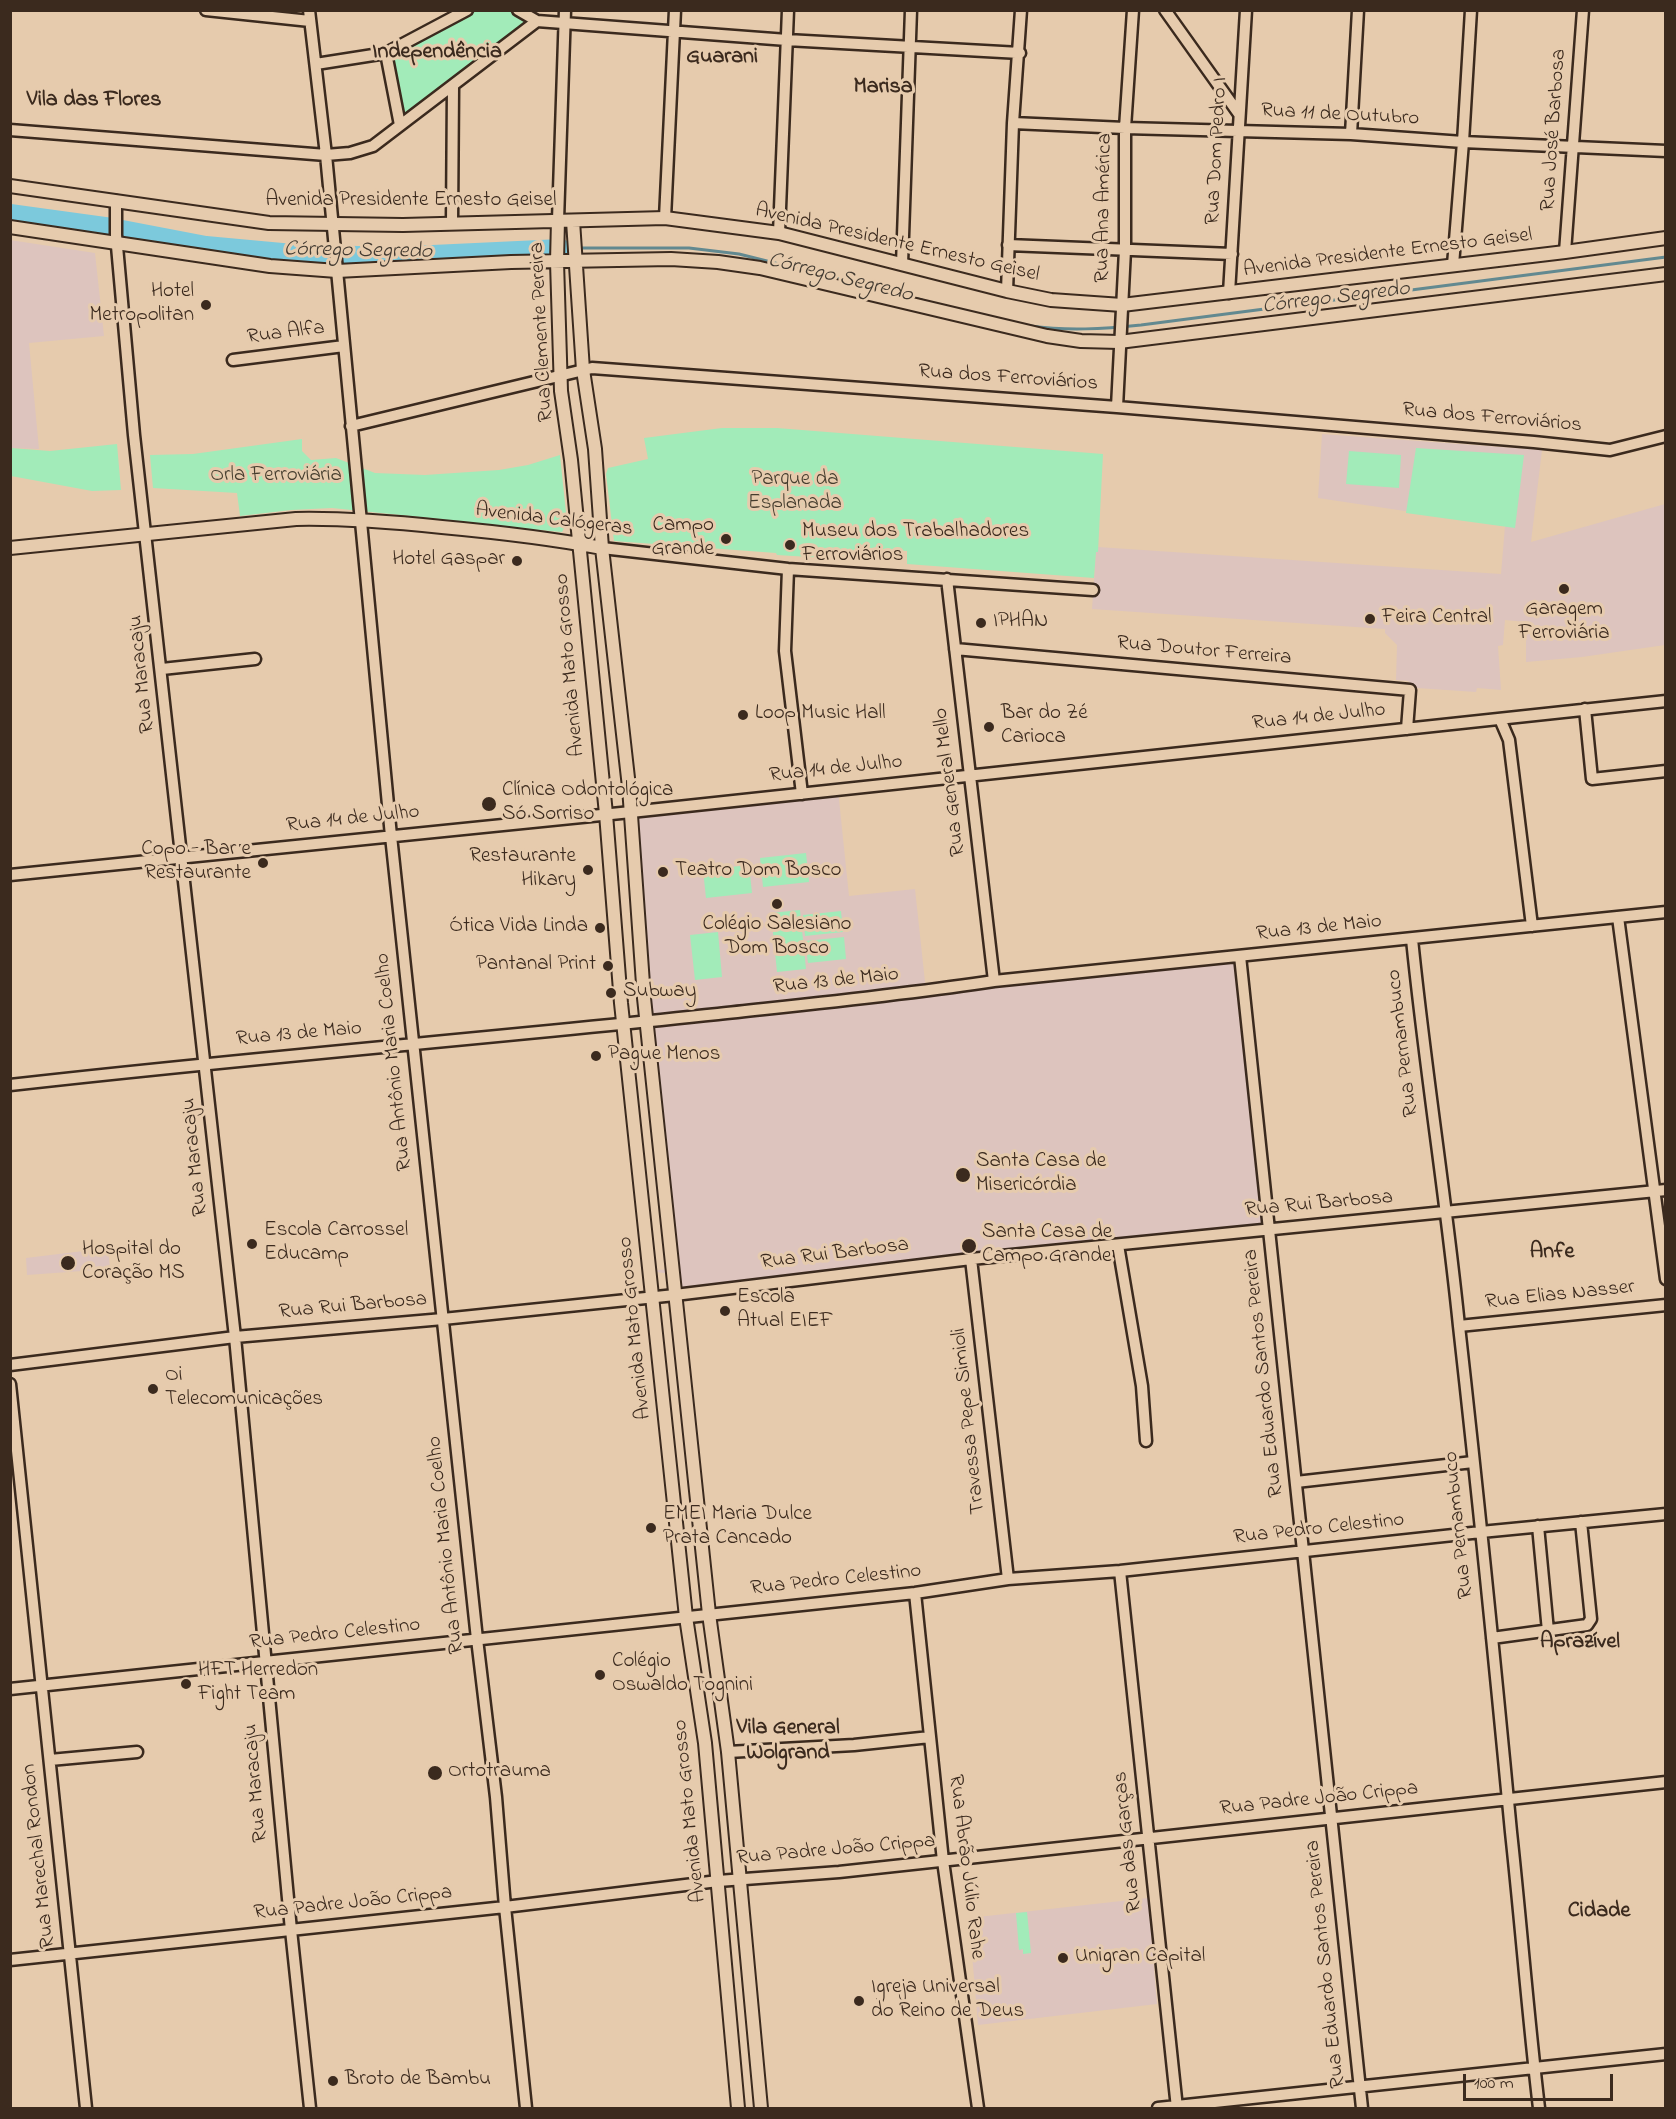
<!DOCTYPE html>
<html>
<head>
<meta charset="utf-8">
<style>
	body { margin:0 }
	#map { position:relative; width:1676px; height:2119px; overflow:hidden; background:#e6cbad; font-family:"Indie Flower",sans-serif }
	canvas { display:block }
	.frame { position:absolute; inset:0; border:12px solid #3b2a1e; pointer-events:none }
	.scale { position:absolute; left:1463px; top:2074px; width:150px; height:27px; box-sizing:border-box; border:3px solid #3b2a1e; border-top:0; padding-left:8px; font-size:18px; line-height:21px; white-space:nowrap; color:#3b2a1e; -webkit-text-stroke:4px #e6cbad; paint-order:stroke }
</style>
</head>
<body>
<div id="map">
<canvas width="1676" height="2119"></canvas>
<div class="frame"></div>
<div class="scale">100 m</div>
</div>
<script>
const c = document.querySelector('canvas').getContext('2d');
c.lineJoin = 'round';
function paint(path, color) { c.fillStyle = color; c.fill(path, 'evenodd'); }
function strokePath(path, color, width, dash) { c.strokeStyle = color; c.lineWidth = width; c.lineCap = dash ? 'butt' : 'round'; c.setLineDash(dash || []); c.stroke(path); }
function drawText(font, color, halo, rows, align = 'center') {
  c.font = font + ' "Indie Flower",sans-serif'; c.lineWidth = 6; c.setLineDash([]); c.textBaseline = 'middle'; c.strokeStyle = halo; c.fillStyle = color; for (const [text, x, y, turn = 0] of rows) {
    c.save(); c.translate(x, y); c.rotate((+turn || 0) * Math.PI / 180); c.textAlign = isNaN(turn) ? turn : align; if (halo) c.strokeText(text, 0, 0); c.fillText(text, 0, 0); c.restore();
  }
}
paint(new Path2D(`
	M10,240L95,253L104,336L29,343L39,449L11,448Z
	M1322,434L1542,450L1531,542L1665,504V645L1582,657L1526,662V622L1505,620L1503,645L1498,646L1501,690L1477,688L1476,692L1417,688L1408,681L1396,680L1397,645L1385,633V629L1092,609L1096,552L1098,551V547L1501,574L1505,526L1318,498Z
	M838,790L849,896L915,889L926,991L1240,956L1270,1229L675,1295L673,1274L644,1271L672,1269L631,812Z
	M108,1248L110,1269L27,1275L26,1258Z
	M1148,1898L1157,2004L978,2025L969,1918Z`), '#ddc4be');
paint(new Path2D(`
	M467,11H518L537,21L400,125L386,53Z
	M722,428H777L1103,454L1098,552H1096L1094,578L907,564V551L860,547L859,560L777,555L776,553L614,541L606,474L608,468L648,459L644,438Z
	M302,439V451L311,460L336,458L375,473L425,475L499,470L528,465L560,455L567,523L562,532L441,521L439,519L332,508L291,510L240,516L237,493L153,488L150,455L193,454Z
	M117,444L121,490L92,491L11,476V448L50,451Z
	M1416,448L1524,455L1515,528L1406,513Z
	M1349,451L1401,455L1399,488L1346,484Z
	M806,853L809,882L763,887L760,858Z
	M749,865L752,893L706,898L703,870Z
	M800,910L806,969L777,972L771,913Z
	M841,911L843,932L805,936L803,915Z
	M718,932L722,977L695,980L690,935Z
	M844,937L846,959L808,963L805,941Z
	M1027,1912L1031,1953L1023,1954V1949L1019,1950L1016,1913Z`), '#a2ebb9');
strokePath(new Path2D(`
	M577,248H689L739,254L922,300
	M1030,326C1068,331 1103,329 1141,325L1666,257`), '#628990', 3);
strokePath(new Path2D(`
	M10,213L112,227L206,245L293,253L390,256L561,248`), '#7cc9dc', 18);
const minor = new Path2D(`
	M206,10L310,21
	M309,10L326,155L391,836L477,1639L496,1797L505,1907L526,2108
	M518,10L537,21
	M1165,10L1239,114
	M386,53L400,125
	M316,64L386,53L467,10
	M1013,123L1125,128L1351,134L1463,142L1666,151
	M10,130L326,155L350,153L373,146L537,21L787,40L1020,53
	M1351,134L1358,10
	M116,201V235L134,435L235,1337L291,1930L310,2108
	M665,218L675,10
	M558,220L565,10
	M452,223L453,87
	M779,233L788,10
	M1008,245L1232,254
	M1565,252L1583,10
	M902,264L911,10
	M1453,265L1463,142L1471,10
	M1007,291L1013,123L1021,10
	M1229,293L1246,10
	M233,360L344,346
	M1117,407L1125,250V128L1133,10
	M351,426L592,368L1117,407L1534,442L1610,450L1666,436
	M602,548L788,569L1093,590
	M788,569L785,651L802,794
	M947,579L994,981
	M955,649L1410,690L1407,729
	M162,669L255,659
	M1585,709L1592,779L1666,771
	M1500,719L1509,740L1532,926
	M10,875L631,812L1666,701
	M1618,917L1666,1279
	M1412,939C1425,1069 1446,1197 1459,1326C1478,1495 1495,1663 1511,1832C1521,1924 1528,2016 1539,2108
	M1240,956L1362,2108
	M10,1085C246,1058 482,1039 718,1014C810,1004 902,995 994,981L1666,912
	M1118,1245L1142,1386L1146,1441
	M971,1259L1008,1579
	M1459,1326L1666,1305
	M10,1365L235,1337L443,1319L675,1295L971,1259L1666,1190
	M10,1384L86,2108
	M1296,1482L1473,1462
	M1538,1526L1548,1631
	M1120,1571L1177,2108
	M915,1593L943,1861L978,2108
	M1492,1638L1587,1625L1591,1619L1581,1522
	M10,1689L915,1593L1008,1579L1120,1571L1481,1532L1666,1514
	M728,1752L854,1745L930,1737
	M50,1760L137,1752
	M10,1960L505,1907L718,1881L839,1872L1666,1782
	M1158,2108L1666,2054`);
const major = new Path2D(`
	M10,186L269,223L403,225L665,218L779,233L1007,291L1051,300L1122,305L1565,252L1666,238
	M558,220L557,262L561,391L571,460L606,814L621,1003L686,1617L705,1743L738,2108
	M573,221L583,370L595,449L602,548L629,787L644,998L709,1614L728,1752L761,2108
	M10,227L270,266L337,271L511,262L671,259L718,262L760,268L1047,336L1081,341L1119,342L1666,274
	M10,548L296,519C345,518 393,522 442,527C496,532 549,538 602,548`);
strokePath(minor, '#3b2a1e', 15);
strokePath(major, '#3b2a1e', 16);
strokePath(minor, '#e6cbad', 10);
strokePath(major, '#e6cbad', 12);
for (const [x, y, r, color] of [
	[206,305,6,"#3b2a1e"],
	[726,539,6,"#3b2a1e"],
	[790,545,6,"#3b2a1e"],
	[517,561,6,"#3b2a1e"],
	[1564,589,6,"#3b2a1e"],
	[1370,619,6,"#3b2a1e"],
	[981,623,6,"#3b2a1e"],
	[743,715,6,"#3b2a1e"],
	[989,727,6,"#3b2a1e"],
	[489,804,8,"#3b2a1e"],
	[263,863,6,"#3b2a1e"],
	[588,870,6,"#3b2a1e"],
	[663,872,6,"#3b2a1e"],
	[777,904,6,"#3b2a1e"],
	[600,928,6,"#3b2a1e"],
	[608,966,6,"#3b2a1e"],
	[611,993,6,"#3b2a1e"],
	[596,1056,6,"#3b2a1e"],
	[963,1175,8,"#3b2a1e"],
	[252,1244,6,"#3b2a1e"],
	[969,1246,8,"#3b2a1e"],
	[68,1263,8,"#3b2a1e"],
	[725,1311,6,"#3b2a1e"],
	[153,1389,6,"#3b2a1e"],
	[651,1528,6,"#3b2a1e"],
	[600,1675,6,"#3b2a1e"],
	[186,1684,6,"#3b2a1e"],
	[435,1773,8,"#3b2a1e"],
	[1063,1958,6,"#3b2a1e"],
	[859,2001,6,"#3b2a1e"],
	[333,2081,6,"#3b2a1e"]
]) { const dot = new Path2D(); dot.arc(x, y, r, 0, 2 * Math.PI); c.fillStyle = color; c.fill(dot); strokePath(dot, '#e6cbad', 2); }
drawText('21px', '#3b2a1e', '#e6cbad', [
	["Rua 11 de Outubro",1340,116,3],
	["Rua José Barbosa",1555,130,-86],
	["Rua Dom Pedro I",1218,151,-87],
	["Avenida Presidente Ernesto Geisel",411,202],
	["Rua Ana América",1105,208,-89],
	["Avenida Presidente Ernesto Geisel",897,244,13],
	["Avenida Presidente Ernesto Geisel",1388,254,-7],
	["Rua Clemente Pereira",543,332,-93],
	["Rua Alfa",286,334,-7],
	["Rua dos Ferroviários",1008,379,4],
	["Rua dos Ferroviários",1492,419,5],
	["Avenida Calógeras",554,521,7],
	["Rua Doutor Ferreira",1204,652,5],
	["Avenida Mato Grosso",571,665,-95],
	["Rua Maracaju",143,674,-96],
	["Rua 14 de Julho",1319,718,-6],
	["Rua 14 de Julho",836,770,-6],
	["Rua General Mello",951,782,-97],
	["Rua 14 de Julho",353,820,-6],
	["Rua 13 de Maio",1319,929,-6],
	["Rua 13 de Maio",836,982,-6],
	["Rua 13 de Maio",299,1035,-5],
	["Rua Pernambuco",1404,1043,-97],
	["Rua Antônio Maria Coelho",395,1062,-96],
	["Rua Maracaju",196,1157,-96],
	["Rua Rui Barbosa",1319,1205,-5],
	["Rua Rui Barbosa",835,1255,-7],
	["Rua Elias Nasser",1560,1296,-6],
	["Rua Rui Barbosa",353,1307,-5],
	["Avenida Mato Grosso",636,1328,-96],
	["Rua Eduardo Santos Pereira",1265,1373,-96],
	["Travessa Pepe Simioli",970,1421,-96],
	["Rua Pernambuco",1460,1525,-96],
	["Rua Pedro Celestino",1319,1530,-6],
	["Rua Antônio Maria Coelho",447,1545,-96],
	["Rua Pedro Celestino",836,1581,-6],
	["Rua Pedro Celestino",335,1635,-6],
	["Rua Maracaju",257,1783,-95],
	["Rua Padre João Crippa",1319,1800,-6],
	["Avenida Mato Grosso",691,1811,-96],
	["Rua das Garças",1129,1842,-96],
	["Rua Padre João Crippa",836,1851,-5],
	["Rua Marechal Rondon",40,1856,-96],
	["Rua Abrão Júlio Rahe",965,1867,83],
	["Rua Padre João Crippa",353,1904,-6],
	["Rua Eduardo Santos Pereira",1327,1964,-96]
]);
drawText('21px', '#3b2a1e', '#e6cbad', [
	["Hotel",194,293,"right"],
	["Metropolitan",194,317,"right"],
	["Campo",714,527,"right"],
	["Grande",714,551,"right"],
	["Museu dos Trabalhadores",802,533],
	["Ferroviários",802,557],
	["Hotel Gaspar",505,561,"right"],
	["Garagem",1564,611,"center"],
	["Ferroviária",1564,635,"center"],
	["Feira Central",1382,619],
	["IPHAN",993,623],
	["Loop Music Hall",755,715],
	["Bar do Zé",1001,715],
	["Carioca",1001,739],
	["Clínica Odontológica",502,792],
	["Só Sorriso",502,816],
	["Copo - Bar e",251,851,"right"],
	["Restaurante",251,875,"right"],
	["Restaurante",576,858,"right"],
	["Hikary",576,882,"right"],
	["Teatro Dom Bosco",675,872],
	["Colégio Salesiano",777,926,"center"],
	["Dom Bosco",777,950,"center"],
	["Ótica Vida Linda",588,928,"right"],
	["Pantanal Print",596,966,"right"],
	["Subway",623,993],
	["Pague Menos",608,1056],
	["Santa Casa de",976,1163],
	["Misericórdia",976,1187],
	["Escola Carrossel",264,1232],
	["Educamp",264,1256],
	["Santa Casa de",982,1234],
	["Campo Grande",982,1258],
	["Hospital do",82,1251],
	["Coração MS",82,1275],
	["Escola",737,1299],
	["Atual EIEF",737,1323],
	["Oi",165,1377],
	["Telecomunicações",165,1401],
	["EMEI Maria Dulce",663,1516],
	["Prata Cancado",663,1540],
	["Colégio",612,1663],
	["Oswaldo Tognini",612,1687],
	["HFT Herredon",198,1672],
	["Fight Team",198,1696],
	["Ortotrauma",448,1773],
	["Unigran Capital",1075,1958],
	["Igreja Universal",871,1989],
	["do Reino de Deus",871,2013],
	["Broto de Bambu",345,2081]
], 'left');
drawText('21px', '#453d2e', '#e6cbad', [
	["Orla Ferroviária",276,477],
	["Parque da",795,481],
	["Esplanada",795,505]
]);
drawText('bold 22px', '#3b2a1e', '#e6cbad', [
	["Independência",437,53],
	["Guarani",722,58],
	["Marisa",883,88],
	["Vila das Flores",94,101],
	["Anfe",1552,1253],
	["Aprazível",1580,1643],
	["Vila General",788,1729],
	["Wolgrand",788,1754],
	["Cidade",1599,1912]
]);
drawText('italic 22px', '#423a31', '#e6cbad', [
	["Córrego Segredo",358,252,1],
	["Córrego Segredo",840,279,14],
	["Córrego Segredo",1336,299,-7]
]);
</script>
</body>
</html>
